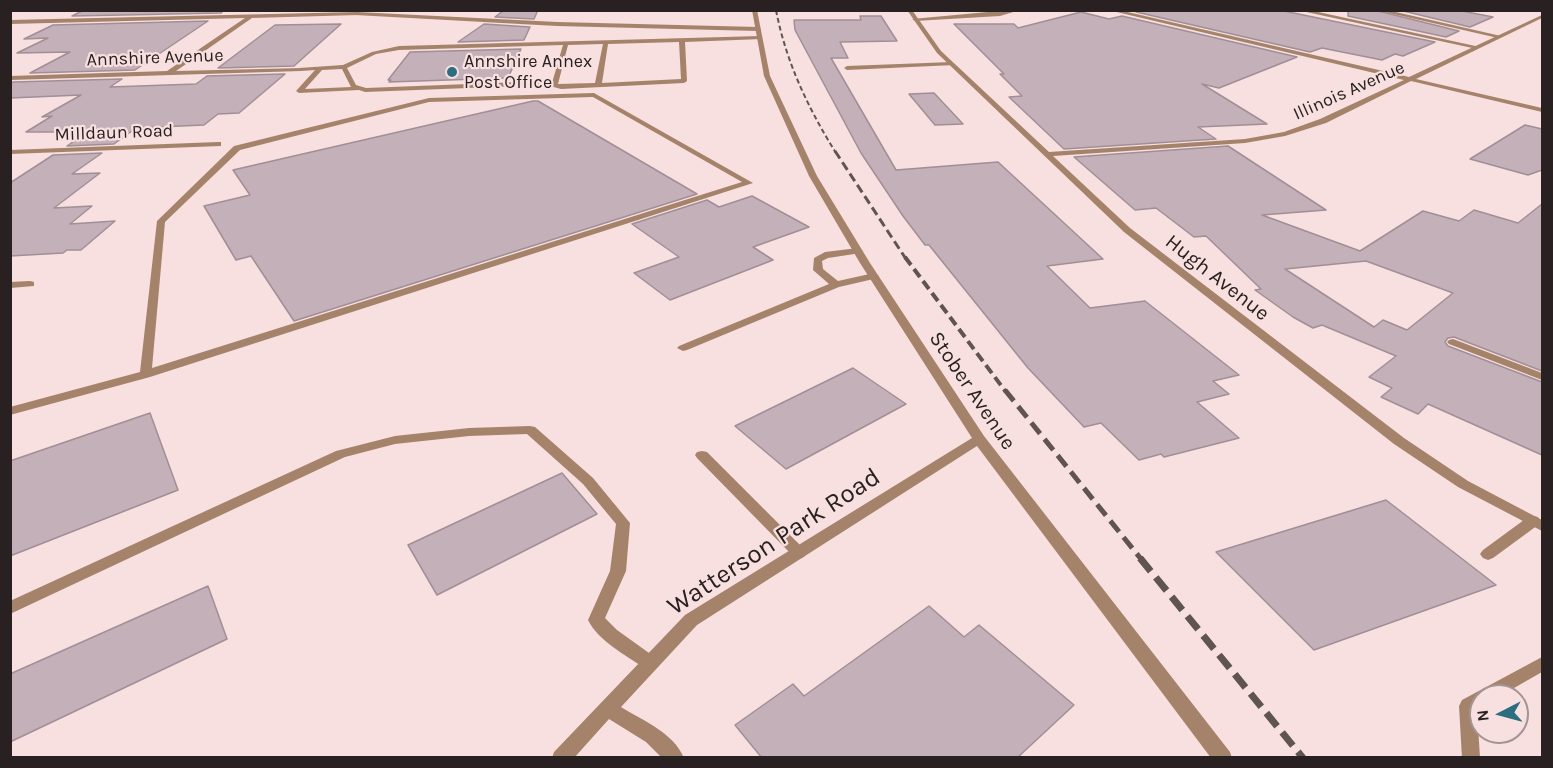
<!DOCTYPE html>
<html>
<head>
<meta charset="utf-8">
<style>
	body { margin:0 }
	#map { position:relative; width:1553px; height:768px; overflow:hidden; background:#f7e0df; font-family:Karla,sans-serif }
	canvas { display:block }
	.frame { position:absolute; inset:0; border:12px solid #292121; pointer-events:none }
	.north { position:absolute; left:1469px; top:684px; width:60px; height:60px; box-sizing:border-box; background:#f7e0df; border:2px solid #a59493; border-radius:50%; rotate:264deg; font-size:16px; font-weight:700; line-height:24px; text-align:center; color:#292121 }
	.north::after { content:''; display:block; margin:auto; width:21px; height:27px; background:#2c6e81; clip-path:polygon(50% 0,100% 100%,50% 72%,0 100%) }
</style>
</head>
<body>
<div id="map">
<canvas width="1553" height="768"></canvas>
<div class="frame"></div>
<div class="north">N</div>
</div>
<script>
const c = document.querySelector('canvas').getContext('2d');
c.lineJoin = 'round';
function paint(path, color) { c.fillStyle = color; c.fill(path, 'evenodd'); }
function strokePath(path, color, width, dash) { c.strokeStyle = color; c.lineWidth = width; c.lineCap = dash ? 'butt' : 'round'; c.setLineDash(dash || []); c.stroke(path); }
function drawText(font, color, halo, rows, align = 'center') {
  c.font = font + ' Karla,sans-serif'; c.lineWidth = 4.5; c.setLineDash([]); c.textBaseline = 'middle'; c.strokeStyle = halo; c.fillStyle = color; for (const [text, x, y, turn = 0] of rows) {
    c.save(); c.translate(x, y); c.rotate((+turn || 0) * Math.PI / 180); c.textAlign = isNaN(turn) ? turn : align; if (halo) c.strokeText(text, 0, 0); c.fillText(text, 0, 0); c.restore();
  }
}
const building = new Path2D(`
	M84,10H224L221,13L72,16Z
	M504,10H538L534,19L495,17Z
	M1141,10H1279L1435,42L1403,56L1395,54L1382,60L1322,48L1310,52L1136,12Z
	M1348,10H1374L1459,31L1446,37L1348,16Z
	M1399,10H1457L1493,17L1470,27Z
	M1081,12L1109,19L1122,16L1297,57L1219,88L1202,84L1267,124L1198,127L1216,139L1064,149L1009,97L1022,96L1000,74H1004L954,24H1014L1018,28Z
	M860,16H881L897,41L840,42L848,58H831L896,170L998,162L1103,259L1047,266L1090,308L1145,301L1239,375L1213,381L1229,394L1197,402L1239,438L1164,457L1161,454L1139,460L1101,423L1084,427L1028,368L929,245H925L903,216L861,153L795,30L794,20H861Z
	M208,21L135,70L30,73L70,52L17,53L48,38L24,39L53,25Z
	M341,24L294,66L218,68L275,25Z
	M484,24L530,27L524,40L458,42Z
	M521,49L508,78L389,82L391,80H388L410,52Z
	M285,74L239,113L218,114L204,125L136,128L114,144L67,146L87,132H26L52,116L42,117L81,95L10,98V84L13,82L122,79L110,87L196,84L207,76Z
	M934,93L963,124L935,125L909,94Z
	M533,101H538L697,194L294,321L251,256L236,260L204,206L250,195L233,170Z
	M1525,125L1542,129V170L1528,175L1470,159Z
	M1228,146L1326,210L1262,215L1360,251L1423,211L1459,221L1474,210L1518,223L1542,204V371L1454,337L1448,338L1445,342L1448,346L1542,382V455L1428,404L1418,414L1381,397L1392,388L1369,377L1396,356L1322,325L1313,328L1293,317L1255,290L1261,289L1206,236L1194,237L1156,208L1135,210L1074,157ZM1366,261L1453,293L1407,330L1383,320L1374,327L1285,269Z
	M102,153L72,174L100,173L54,208L92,206L70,224L115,221L81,250H67L63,253L10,256V183L53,155Z
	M752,196L809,227L753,247L773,260L670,300L634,273L679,257L632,224L707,200L719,207Z
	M853,368L906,404L786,469L735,426Z
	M150,413L178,490L10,556V461Z
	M562,473L597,514L437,595L408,545Z
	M1386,500L1496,585L1314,650L1216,552Z
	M208,586L227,639L10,742V674Z
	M929,606L964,637L979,625L1074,705L1017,758H762L735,725L793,684L804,696Z`);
paint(building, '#c4b0b9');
strokePath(building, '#a18e96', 1.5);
paint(new Path2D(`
	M1009,10H1020L1000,16L915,21L912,19Z
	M1297,10H1309L1480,47L1477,49Z
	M1376,10H1387L1501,36L1498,38Z
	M357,12L557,22L758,27L761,29L758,31L557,26L355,15Z
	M760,36L762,39L685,42L687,81L684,83L561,89L546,85L365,92L359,90L299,93L296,91L315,70L301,71L299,68L343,65L372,52L399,46ZM679,42L681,79L602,83L608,44ZM603,44L595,83L558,84L568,45ZM563,45L552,83L546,81L366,88L356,85L347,68L376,54L399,50ZM342,69L351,87L305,89L322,70Z
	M952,62L954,65L847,70L844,68L847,66Z
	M594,93L753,183L150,377L10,415V407L140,372L157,221L234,146L429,98ZM593,97L742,182L152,368L165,222L240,150L429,102Z
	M858,248L863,251L861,253L828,258L822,261L823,269L838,281L874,273L879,276L878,278L839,287L687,350L683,351L677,348L679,346L829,284L813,270L814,258L825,252Z
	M1453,339L1542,373V380L1449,344L1447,342L1449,340Z
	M530,426L535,427L593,478L630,523L626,571L605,618L617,630L656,658L659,663L656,668L650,670L644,668C626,655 598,641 588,620L610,571L616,524L583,484L527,434L469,436L395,444L345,457L10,614V601L336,451L395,436L469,428Z
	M702,451L707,452L804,549L807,553L804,557L799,559L794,557L697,458L695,455L697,452Z
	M1533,516L1538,517L1540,521L1538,525L1493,558L1488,560L1483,558L1480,554L1483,550L1528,517Z`), '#a5836b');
paint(new Path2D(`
	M752,10H757L770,76L817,176L870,263L984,436L1230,752L1232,758H1211L977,446L697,625L621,707C642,720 674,733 684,758H662L646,742L609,719L574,758H552L554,752L685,615L972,438L860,263L809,176L764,76Z
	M907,10H912L941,51L1049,152L1245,139L1284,132L1320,119L1404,80L1108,10H1119L1409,77L1542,15V18L1416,79L1542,108V112L1411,81L1326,123L1285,136L1245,143L1053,156L1130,228L1404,438L1468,481L1542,520V531L1458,487L1394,444L1124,232L937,53Z
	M357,12L359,15L252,18L176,71L303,68L301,71L10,80V76L167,71L245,18L10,24V20Z
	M218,142H221V146L10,154V150Z
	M30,281L34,282V286L10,288V282Z
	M1542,657V672L1500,696H1481V708L1477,710L1480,758H1462L1459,706L1462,700Z`), '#a5836b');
strokePath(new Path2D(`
	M776,10C786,62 808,108 836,153`), '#605453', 2, [5, 3]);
strokePath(new Path2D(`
	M835,151L906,259`), '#605453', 3, [9, 4.5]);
strokePath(new Path2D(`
	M905,257L1006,392`), '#605453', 4, [10, 5]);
strokePath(new Path2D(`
	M1005,390L1141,559`), '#605453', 5, [14, 7]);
strokePath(new Path2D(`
	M1140,558L1303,758`), '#605453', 7, [17, 8]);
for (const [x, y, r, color] of [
	[452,72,6,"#2c6e81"]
]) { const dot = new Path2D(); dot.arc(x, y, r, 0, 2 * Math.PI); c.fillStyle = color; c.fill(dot); strokePath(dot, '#f7e0df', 2); }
drawText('18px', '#292121', '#f7e0df', [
	["Annshire Avenue",155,58,-2],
	["Illinois Avenue",1349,91,-24],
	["Milldaun Road",114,133,-2]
]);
drawText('18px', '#292121', '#f7e0df', [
	["Annshire Annex",464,62],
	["Post Office",464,83]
], 'left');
drawText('21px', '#292121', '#f7e0df', [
	["Hugh Avenue",1217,278,38],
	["Stober Avenue",972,391,56]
]);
drawText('26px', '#292121', '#f7e0df', [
	["Watterson Park Road",774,542,-33]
]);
</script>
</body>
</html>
